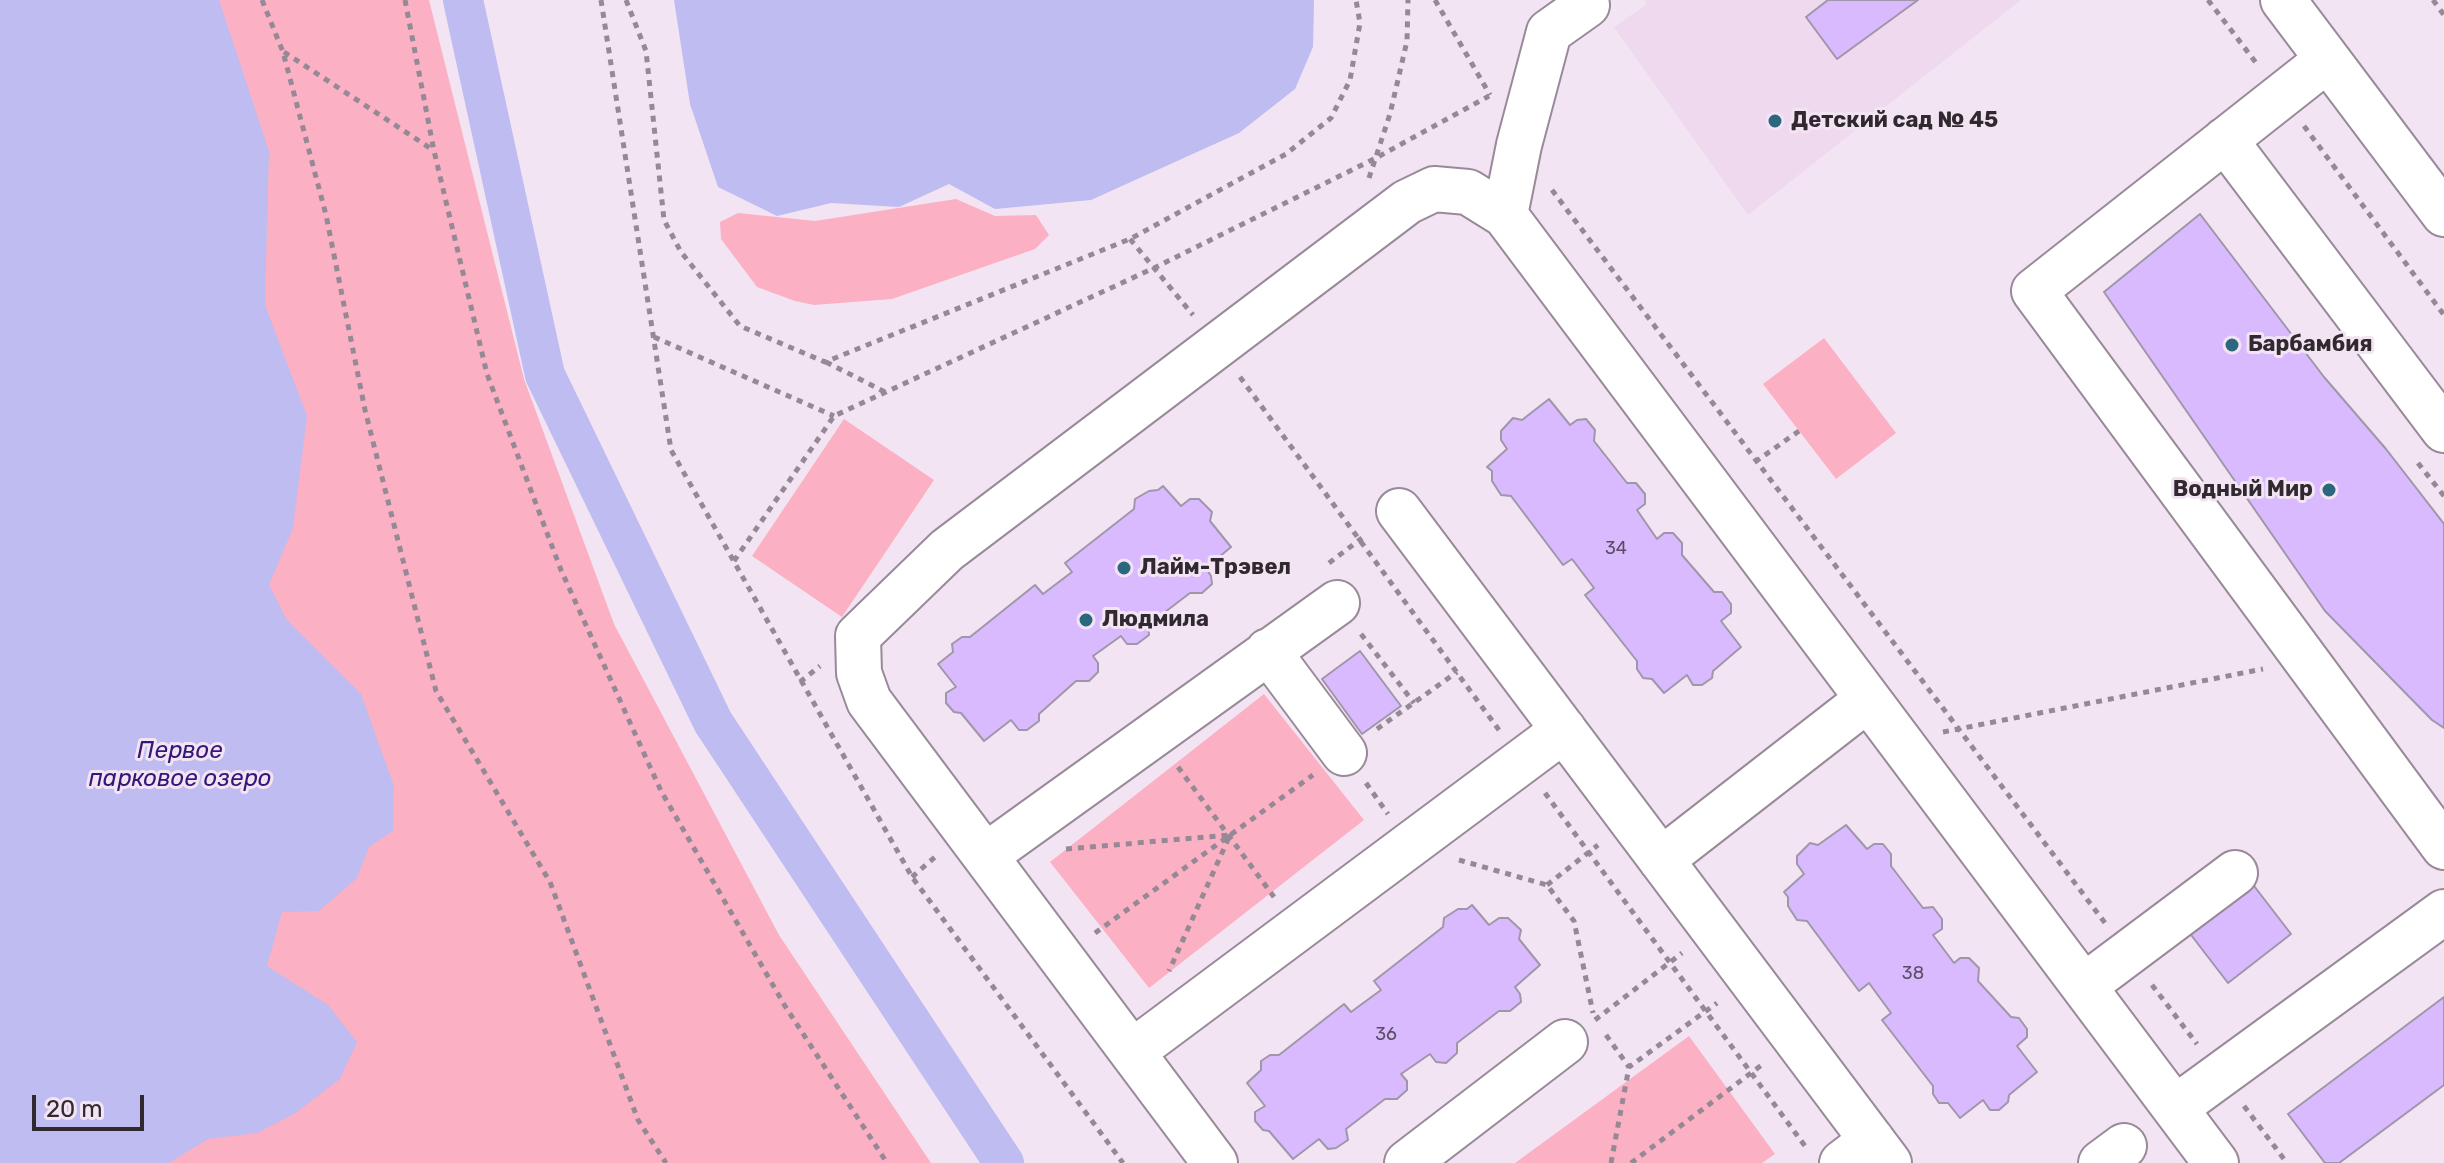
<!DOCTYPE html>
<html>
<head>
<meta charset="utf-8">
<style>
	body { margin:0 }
	#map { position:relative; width:2444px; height:1163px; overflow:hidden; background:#f3e4f4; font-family:Rubik,sans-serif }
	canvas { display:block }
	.scale { position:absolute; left:32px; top:1095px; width:112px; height:36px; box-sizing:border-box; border:4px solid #302a30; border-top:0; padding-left:10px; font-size:24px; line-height:28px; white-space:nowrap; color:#302a30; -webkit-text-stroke:6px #f3e4f4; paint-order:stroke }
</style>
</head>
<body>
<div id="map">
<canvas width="2444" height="1163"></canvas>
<div class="scale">20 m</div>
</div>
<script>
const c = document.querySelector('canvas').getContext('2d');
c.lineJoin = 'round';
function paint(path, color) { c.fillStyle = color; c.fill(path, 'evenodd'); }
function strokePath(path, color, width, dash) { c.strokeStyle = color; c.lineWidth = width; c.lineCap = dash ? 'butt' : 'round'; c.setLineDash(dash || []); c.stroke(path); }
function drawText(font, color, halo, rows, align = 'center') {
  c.font = font + ' Rubik,sans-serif'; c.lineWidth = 6; c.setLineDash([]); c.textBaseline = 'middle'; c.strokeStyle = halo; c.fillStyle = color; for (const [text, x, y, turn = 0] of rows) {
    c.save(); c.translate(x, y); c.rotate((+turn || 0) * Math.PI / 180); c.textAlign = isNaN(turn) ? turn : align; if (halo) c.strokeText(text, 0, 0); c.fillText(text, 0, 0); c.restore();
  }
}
paint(new Path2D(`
	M1645,0H2021L1748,215L1614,27L1647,4Z`), '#eed9ef');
paint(new Path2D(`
	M0,0H429L524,379L614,624L779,935L931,1163H0Z
	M956,199L995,216L1036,215L1049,235L1035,249L892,299L814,305L795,301L757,287L721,239L720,222L738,213L815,221Z
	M1824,338L1896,433L1836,479L1763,384Z
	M844,419L934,480L842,617L752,556Z
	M1264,694L1364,820L1149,988L1050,862Z
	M1689,1036L1775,1154L1762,1163H1515Z`), '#fbb1c3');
paint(new Path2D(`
	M0,0H219L269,151L265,305L307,416L293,528L269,585L287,620L361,694L394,786L393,831L369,847L357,878L319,911L282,912L267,966L328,1005L357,1042L340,1079L294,1114L257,1133L208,1139L169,1163H0Z
	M674,0H1314L1313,47L1295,89L1239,133L1091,200L995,209L949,184L899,207L831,203L777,216L718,187L690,104Z`), '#bebcf0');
strokePath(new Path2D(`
	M463,0L545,375L713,722L1004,1163`), '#bebcf0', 40);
const building = new Path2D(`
	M1828,0H1918L1837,59L1806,17Z
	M2200,214L2324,377L2386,449L2444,524V728L2432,720L2325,611L2104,292Z
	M1549,399L1570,425L1577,420L1586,419L1595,430L1594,441L1627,483H1636L1645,494V504L1637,510L1657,539L1664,533H1673L1682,543V555L1714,592H1722L1731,604V613L1721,621L1741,647L1713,671L1712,678L1702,685H1693L1687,675L1664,693L1652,679L1643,678L1637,669V661L1585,595L1594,588L1572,559L1563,565L1511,496L1501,495L1492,481V471L1487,467L1507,449L1501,440V431L1513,418L1522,420Z
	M1163,486L1181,506L1190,499H1199L1212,512L1210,521L1231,547L1206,568L1211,576L1212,584L1202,593H1190L1148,625L1149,635L1137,644H1127L1121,636L1093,656L1098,663V672L1089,681H1076L1039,714V721L1027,730H1019L1011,720L984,741L961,713L954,712L946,703V693L956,687L938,664L953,652L952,644L962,637H970L1035,585L1043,594L1072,572L1065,563L1134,509L1135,499L1149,491L1158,490Z
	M1360,651L1401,706L1362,734L1322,679Z
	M1846,825L1867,849L1874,844H1883L1891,854V866L1923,908L1933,907L1942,919V929L1933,935L1954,963L1960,958H1969L1979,968L1978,981L2011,1017L2019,1018L2027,1029V1037L2017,1046L2037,1072L2009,1095L2008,1102L1999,1110H1990L1983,1100L1960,1118L1948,1103H1939L1933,1094V1086L1882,1020L1891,1013L1869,983L1859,991L1807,921L1797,920L1788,906V897L1784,892L1804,874L1797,864V856L1810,843L1818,845Z
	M2251,882L2291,934L2228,983L2188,931Z
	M1472,905L1489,925L1499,918H1508L1521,930L1519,939L1540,965L1515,987L1520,994L1521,1002L1510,1011H1499L1457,1043V1053L1446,1063L1436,1062L1430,1054L1401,1074L1407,1081V1090L1397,1099H1385L1346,1129L1348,1140L1336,1148L1328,1149L1319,1139L1293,1159L1269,1131L1263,1130L1255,1121V1112L1265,1106L1247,1083L1261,1070V1061L1270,1055H1279L1344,1004L1351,1012L1381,990L1374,981L1443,927L1444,918L1458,909H1467Z
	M2444,997V1085L2339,1163H2325L2288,1114Z`);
paint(building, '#dabafe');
strokePath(building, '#9f97a9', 2);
const minor = new Path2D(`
	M2283,0L2444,214
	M2327,60L2034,291L2444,847
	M2225,140L2444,430
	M1505,215L1519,145L1549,32L1587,5
	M1399,511L1889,1163
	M1268,651L1344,753
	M985,856L1337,603
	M1661,860L1868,699
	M2084,986L2235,873
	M1132,1052L1564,730
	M2175,1108L2444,912
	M1215,1163L869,701L859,673L858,636L947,550L1407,202L1434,189L1468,192L1505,215L2216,1163
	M1407,1163L1565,1042
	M1842,1163L1872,1140
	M2101,1163L2124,1146`);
strokePath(minor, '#988a99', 48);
strokePath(new Path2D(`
	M262,0L283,52L326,215L365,410L436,691L550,882L638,1120L666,1163
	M405,0L434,151L487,374L561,570L661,791L785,1006L887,1163
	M601,0L671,450L912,877L1123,1163
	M626,0L646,51L664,220L681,252L740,326L825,362L1130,239L1286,154L1331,118L1350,80L1360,23L1356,0
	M1435,0L1490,95
	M2208,0L2257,64
	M2433,0L2444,15
	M284,52L433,150
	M2304,126L2444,315
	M1369,178L1390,114L1407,41L1408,0
	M1552,190L2105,923
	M1130,239L1193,315
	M654,337L834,416
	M826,362L885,392
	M1240,377L1499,730
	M1755,462L1799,431
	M2418,463L2444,496
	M734,561L834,416L1154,268L1374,159L1489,96
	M1329,563L1362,538
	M1361,634L1414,703
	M800,682L820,666
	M1377,729L1457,672
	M1943,732L2263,669
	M1178,767L1274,897
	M1366,783L1388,814
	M1545,793L1805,1146
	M1066,849L1230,835L1169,971
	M1459,860L1547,885L1574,921L1593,1013
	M912,877L935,857
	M1547,885L1598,845
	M1095,933L1313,775
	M2152,985L2197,1044
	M1595,1020L1682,953
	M1606,1035L1629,1067
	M2244,1106L2287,1163
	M1611,1163L1629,1067L1717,1003
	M1631,1163L1763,1064`), '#948995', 5, [6, 6]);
strokePath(minor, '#fff', 44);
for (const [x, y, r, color] of [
	[1775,121,8,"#2d667f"],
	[2232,345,8,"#2d667f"],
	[2329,490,8,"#2d667f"],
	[1124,568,8,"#2d667f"],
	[1086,620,8,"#2d667f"]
]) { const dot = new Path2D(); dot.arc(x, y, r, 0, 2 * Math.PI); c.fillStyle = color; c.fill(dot); strokePath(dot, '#f3e4f4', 3); }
drawText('18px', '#5a4e64', null, [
	["34",1616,549],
	["38",1913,974],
	["36",1386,1035]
]);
drawText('bold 22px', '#302a30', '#f3e4f4', [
	["Детский сад № 45",1791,121],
	["Барбамбия",2248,345],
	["Водный Мир",2313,490,"right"],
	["Лайм-Трэвел",1140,568],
	["Людмила",1102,620]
], 'left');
drawText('italic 24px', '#33177a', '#f3e4f4', [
	["Первое",180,751],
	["парковое озеро",180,779]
]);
</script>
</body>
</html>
